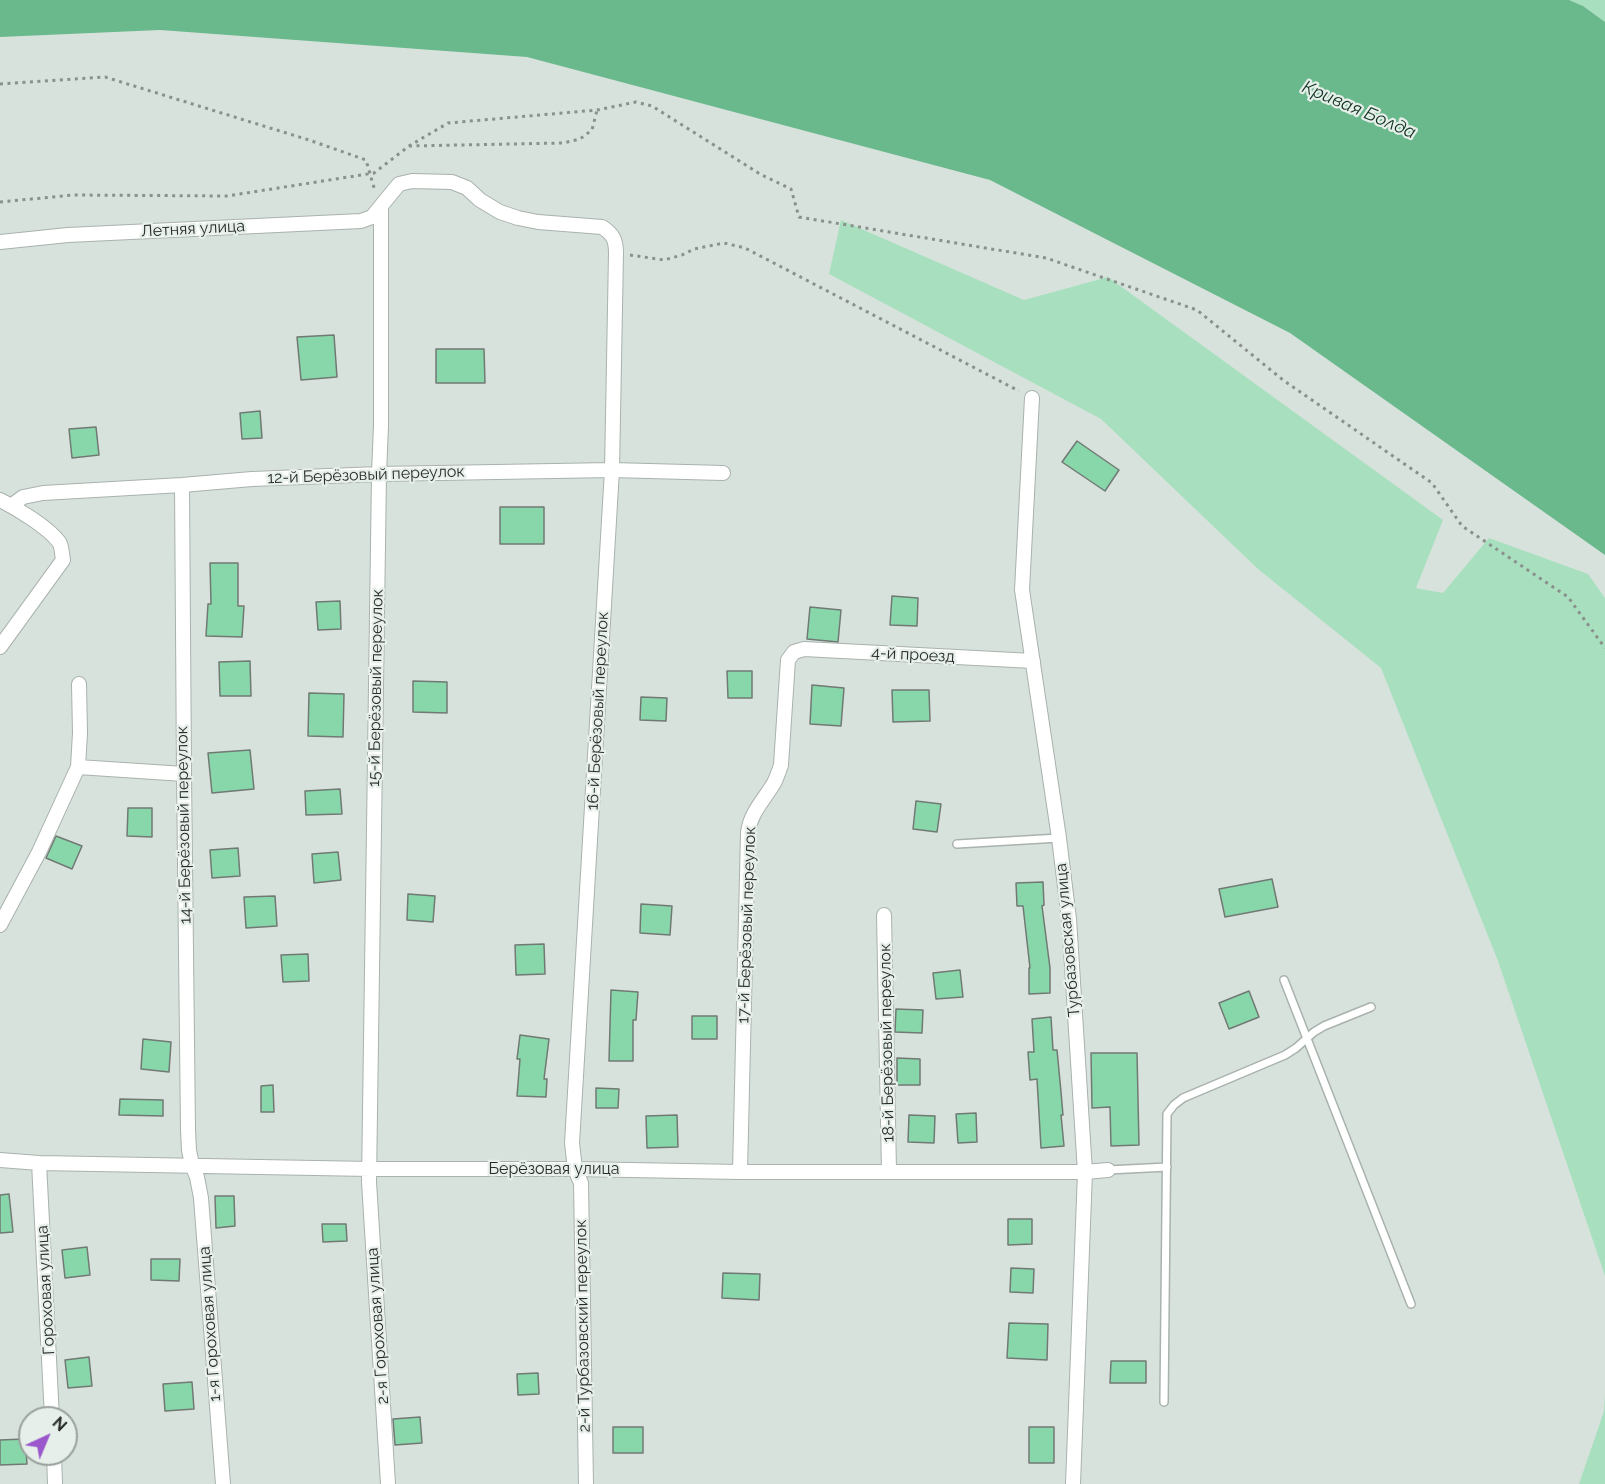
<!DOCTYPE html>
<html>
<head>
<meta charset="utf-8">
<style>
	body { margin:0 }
	#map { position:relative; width:1605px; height:1484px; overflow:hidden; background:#d8e2dc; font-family:Raleway,sans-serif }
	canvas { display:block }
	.north { position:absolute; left:18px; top:1406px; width:60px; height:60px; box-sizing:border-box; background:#e6efe9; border:2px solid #9aa19c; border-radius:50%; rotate:44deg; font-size:16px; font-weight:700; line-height:24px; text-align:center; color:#282b29 }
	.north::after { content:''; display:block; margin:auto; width:21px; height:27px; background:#9b58cd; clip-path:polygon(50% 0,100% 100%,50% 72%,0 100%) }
</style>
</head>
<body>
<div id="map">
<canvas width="1605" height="1484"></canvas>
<div class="north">N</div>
</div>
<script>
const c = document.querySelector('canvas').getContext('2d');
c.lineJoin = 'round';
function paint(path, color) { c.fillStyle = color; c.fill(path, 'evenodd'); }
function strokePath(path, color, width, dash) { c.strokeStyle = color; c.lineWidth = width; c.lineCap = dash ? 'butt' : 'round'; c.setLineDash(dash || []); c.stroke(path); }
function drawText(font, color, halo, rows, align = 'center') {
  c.font = font + ' Raleway,sans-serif'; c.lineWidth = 4.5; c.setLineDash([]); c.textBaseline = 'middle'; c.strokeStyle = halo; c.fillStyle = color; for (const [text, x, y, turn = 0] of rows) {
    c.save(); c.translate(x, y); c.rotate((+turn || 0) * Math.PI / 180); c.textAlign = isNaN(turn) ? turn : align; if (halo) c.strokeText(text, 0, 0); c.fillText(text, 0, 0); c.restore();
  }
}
paint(new Path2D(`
	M1569,0H1605V22L1583,6Z
	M841,220L1024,300L1108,277L1443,520L1416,588L1443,593L1489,538L1588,574L1605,598V1276L1498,961L1381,668L1258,569L1101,419L829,274Z
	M1605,1394V1484H1579L1604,1411Z`), '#a8e0bf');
paint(new Path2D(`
	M0,0H1569L1583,6L1605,22V555L1290,333L990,180L527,57L160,30L0,37Z`), '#6ab98d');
const building = new Path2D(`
	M334,335L337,377L301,380L297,337Z
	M436,349H484L485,383H436Z
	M260,411L262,438L242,439L240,413Z
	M96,427L99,455L72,458L69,429Z
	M1077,441L1119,470L1105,491L1062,462Z
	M500,507H544V544H500Z
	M210,563H238V606H244L242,637L206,636L208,604H211Z
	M892,596L918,598L917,626L890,625Z
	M340,601L341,629L318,630L316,602Z
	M810,607L841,610L838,642L807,639Z
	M250,661L251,696H220L219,662Z
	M727,671H752V698H728Z
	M413,681L447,682V713L413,712Z
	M812,685L844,688L841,726L810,724Z
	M892,690H929L930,721L893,722Z
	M309,693L344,694L343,737L308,736Z
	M641,697L667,698L666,721L640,720Z
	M250,750L254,789L212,793L208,753Z
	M340,789L342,814L306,815L305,791Z
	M916,801L941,804L937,832L913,829Z
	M128,808H152V837L127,836Z
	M56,836L82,846L72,869L46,858Z
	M238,848L240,876L212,878L210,850Z
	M338,852L341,880L314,883L312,854Z
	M1272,879L1278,907L1225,917L1219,889Z
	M1043,882L1044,905L1042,906L1050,968V993L1029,994V968H1030L1023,906H1017L1016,883Z
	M408,894L435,896L433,922L407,920Z
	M275,896L277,926L246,928L244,897Z
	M641,904L672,906L670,935L640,933Z
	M544,944L545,974L516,975L515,945Z
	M308,954L309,981L283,982L281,955Z
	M960,970L963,997L936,999L933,973Z
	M611,990L638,992L636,1020H633V1061H609Z
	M1249,991L1259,1017L1229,1029L1219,1003Z
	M896,1009L923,1010L922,1033L895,1032Z
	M692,1016H717V1039H692Z
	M1051,1017L1053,1050H1057L1061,1092L1063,1115H1061L1064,1146L1041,1148L1037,1079L1030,1080L1028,1052H1034L1032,1019Z
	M520,1035L549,1039L544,1079H547L546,1097L517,1096L520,1059H517Z
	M143,1039L171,1042L169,1072L141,1069Z
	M1091,1053H1137L1139,1145L1111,1146L1110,1107L1092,1108Z
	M897,1058L920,1059V1085H897Z
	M273,1085L274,1112H261V1086Z
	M596,1088L619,1089L618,1108H596Z
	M120,1099L163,1100V1116L119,1115Z
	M976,1113L977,1142L958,1143L956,1114Z
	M677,1115L678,1147L647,1148L646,1116Z
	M909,1115L935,1116L934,1143L908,1142Z
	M9,1194L13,1232L0,1233V1195Z
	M215,1196H234L235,1226L216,1228Z
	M1008,1219H1032V1244L1008,1245Z
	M322,1224H346L347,1241L323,1242Z
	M87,1247L90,1275L65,1278L62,1250Z
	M151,1259H180L179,1281L151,1280Z
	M1011,1268L1034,1269L1033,1293L1010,1292Z
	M723,1273L760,1274L759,1300L722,1298Z
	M1009,1323L1048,1324L1047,1360L1007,1358Z
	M89,1357L92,1386L68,1388L65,1360Z
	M1111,1361H1146V1383H1110Z
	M538,1373L539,1394L518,1395L517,1374Z
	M192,1382L194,1409L165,1411L163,1384Z
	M420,1417L422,1443L395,1445L393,1419Z
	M613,1427H643V1453H613Z
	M1029,1427H1054V1463H1029Z
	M25,1439L27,1464L0,1465V1440Z`);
paint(building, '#88d7aa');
strokePath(building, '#717974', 1.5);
const service = new Path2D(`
	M957,844L1059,838
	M1284,980L1411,1304
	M1108,1170L1167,1167
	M1164,1402L1167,1114L1174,1105L1183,1098L1285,1055L1296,1048L1314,1032L1324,1026L1371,1007`);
const minor = new Path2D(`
	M381,207V426L379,474L369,1182L388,1484
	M0,242L68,235L361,221L372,217L399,184L412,181L452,182L467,188L480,200L500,212L518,218L538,222L602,227C613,234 616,240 616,253L612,470L572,1143L575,1169L581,1183L586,1484
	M1032,398L1022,590L1059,838L1069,919L1085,1172L1073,1484
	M182,485L184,774L188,1130L189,1150L192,1165L197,1177L201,1198L223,1484
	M0,500C16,508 48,527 59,542C62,546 62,555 63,560L0,647
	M11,506L23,497L43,493L182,485L252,479L379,474L612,470L723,473
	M78,767L184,774
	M884,915L889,1171
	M0,925L39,852L78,767L80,733L79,684
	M0,1160L39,1163L370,1169H575L740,1172H1085L1108,1170
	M39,1163L52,1418
	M740,1172L748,833C750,813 764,800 774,783C777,777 779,771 781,765L788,660L794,652L804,649L1033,661
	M54,1454L55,1484`);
strokePath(service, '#a9b2ac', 10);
strokePath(minor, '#a9b2ac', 16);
strokePath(new Path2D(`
	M0,84L105,77L309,140L366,160L375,191
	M409,146L563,143L580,139L592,130L597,110
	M0,202L73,195L227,196L374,173L409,146L448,123L597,110L636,102L652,106L760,174L791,189L799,217L1046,258L1197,310L1283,380L1432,483L1462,526L1568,597L1605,648
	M630,255L664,260L682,255L694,249L724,243L745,248L1019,391`), '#8a908c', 3, [3, 4.5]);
strokePath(service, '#fff', 7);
strokePath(minor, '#fff', 14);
drawText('16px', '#282b29', '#e6efe9', [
	["Летняя улица",193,229,-3],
	["12-й Берёзовый переулок",366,475,-2],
	["4-й проезд",913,655,3],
	["15-й Берёзовый переулок",376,688,-89],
	["16-й Берёзовый переулок",598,711,-87],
	["14-й Берёзовый переулок",184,825,-91],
	["17-й Берёзовый переулок",747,925,-88],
	["Турбазовская улица",1068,940,-95],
	["18-й Берёзовый переулок",887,1043,-91],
	["Берёзовая улица",554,1169],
	["Гороховая улица",46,1290,-93],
	["1-я Гороховая улица",210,1324,-94],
	["2-я Гороховая улица",378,1326,-94],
	["2-й Турбазовский переулок",583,1326,-91]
]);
drawText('italic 18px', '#103321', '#e6efe9', [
	["Кривая Болда",1359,110,23]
]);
</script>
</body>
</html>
